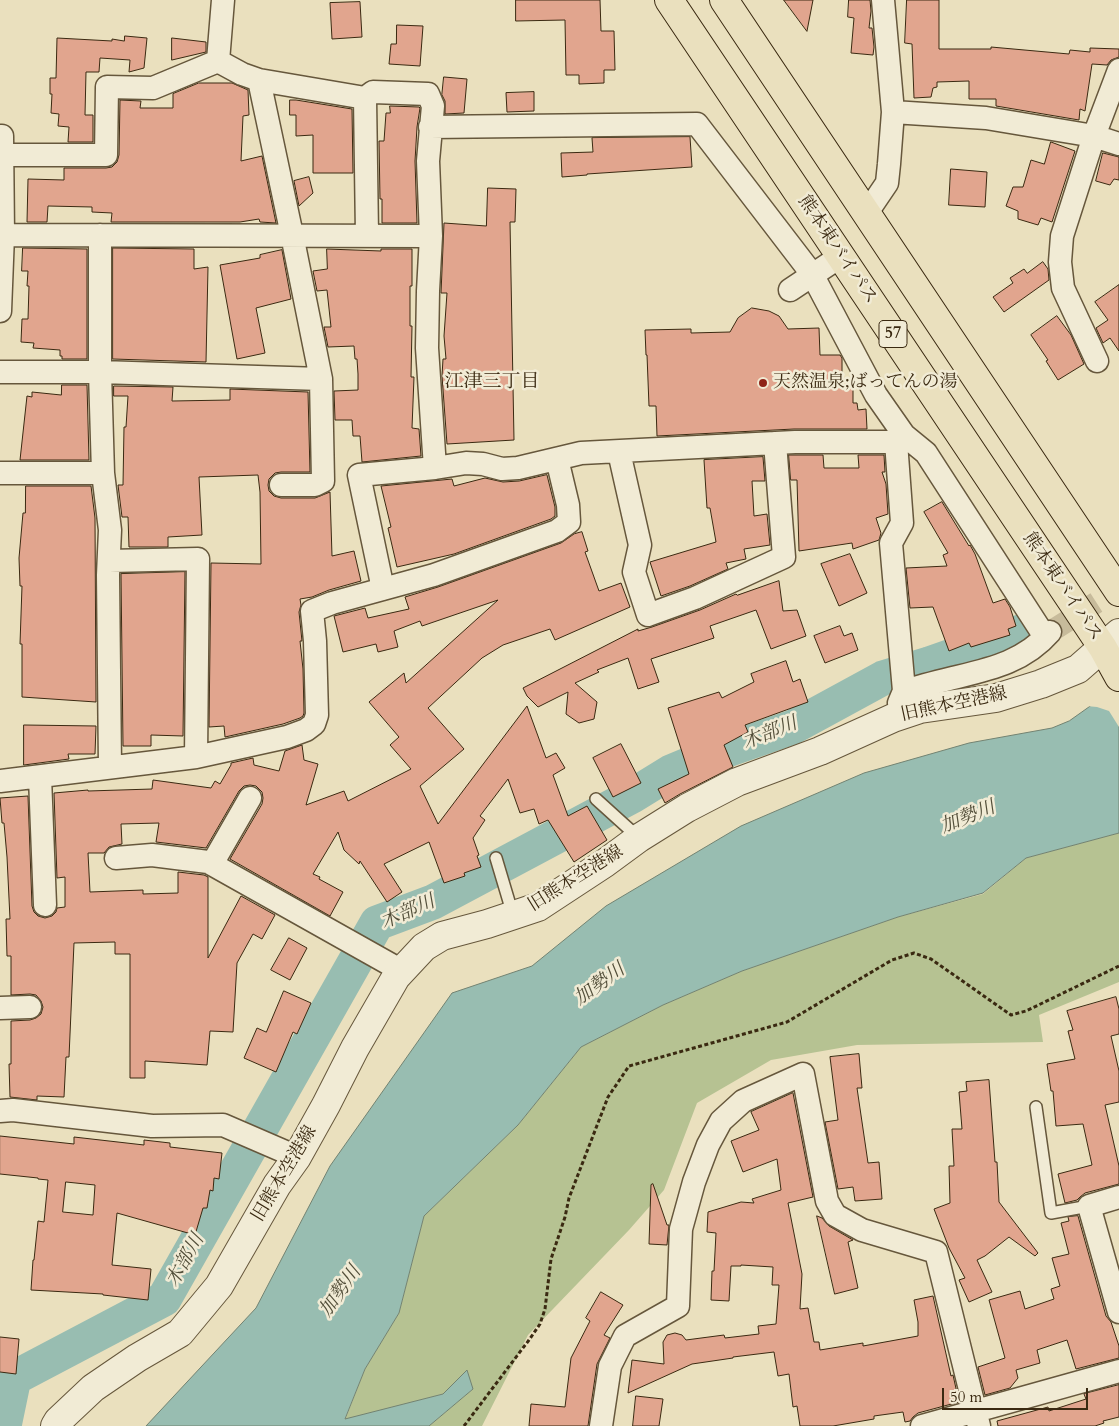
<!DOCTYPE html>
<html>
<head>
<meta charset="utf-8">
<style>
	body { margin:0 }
	#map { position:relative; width:1119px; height:1426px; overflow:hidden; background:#eae0be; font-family:Cardo,serif }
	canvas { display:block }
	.scale { position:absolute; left:942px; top:1388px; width:146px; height:22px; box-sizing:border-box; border:2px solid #3a2911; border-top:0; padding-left:6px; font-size:15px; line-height:18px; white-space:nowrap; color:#3a2911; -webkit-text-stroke:4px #f1ebd5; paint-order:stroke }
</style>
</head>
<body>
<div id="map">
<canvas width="1119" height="1426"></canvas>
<div class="scale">50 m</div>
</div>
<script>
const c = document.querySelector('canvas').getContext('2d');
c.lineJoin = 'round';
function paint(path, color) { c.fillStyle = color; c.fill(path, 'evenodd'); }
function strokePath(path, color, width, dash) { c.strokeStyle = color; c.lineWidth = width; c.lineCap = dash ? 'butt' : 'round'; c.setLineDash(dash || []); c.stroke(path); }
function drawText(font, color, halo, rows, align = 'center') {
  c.font = font + ' Cardo,"Noto Serif JP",serif'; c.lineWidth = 5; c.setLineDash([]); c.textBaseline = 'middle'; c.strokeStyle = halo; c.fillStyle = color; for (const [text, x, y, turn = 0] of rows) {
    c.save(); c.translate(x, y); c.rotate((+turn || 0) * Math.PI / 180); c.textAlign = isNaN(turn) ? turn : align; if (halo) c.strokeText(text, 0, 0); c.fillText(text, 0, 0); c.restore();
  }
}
paint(new Path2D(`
	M1119,833V982L1039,1015L1043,1042L857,1045L771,1060L697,1103L664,1190L629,1230L528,1335L482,1426H429L473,1389L443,1394L345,1420L365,1369L399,1313L424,1216L518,1125L581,1047L663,1005L742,971L898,917L983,894L1026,858Z`), '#b6c292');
const water = new Path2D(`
	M1119,686V833L1026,858L983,893L898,917L742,971L663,1005L581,1047L518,1125L424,1216L399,1313L365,1369L345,1419L443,1394L467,1370L473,1389L429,1426H146L256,1308L330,1166L452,993L532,966L606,906L741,826L864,773L969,743L1052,728L1069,721Z`);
paint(water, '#98bdb1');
strokePath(water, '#728271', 1);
paint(new Path2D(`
	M1119,684V727L1109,711L1097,707L1086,706Z`), '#eae0be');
strokePath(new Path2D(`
	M4,1426L14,1378L164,1299L377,923L433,902L632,796L671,772L707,757L793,727L883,678L929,664L1026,630`), '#98bdb1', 35);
const building = new Path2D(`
	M516,0H600L601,31H614L615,70H604V83L579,84V75H566L565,20L516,21Z
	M784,0H813L807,31Z
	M849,0H870L871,11L869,28H872L874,47L873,55L851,53L854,18L848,17Z
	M907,0H939V49H991V47L1069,54L1070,50L1090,52V48L1119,49V57L1111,60L1107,65L1092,64L1085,111L1080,109L1079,120L996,106V99H969V81L937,82V87L933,88L931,97L914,98L912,44L905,43Z
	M360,2L362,37L332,39L330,3Z
	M397,25L423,26L420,66L389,64L391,44H396Z
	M125,36L147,38L144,68L129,72L130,60L100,58L99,72H86L85,115H93V142H68L69,127L58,126L59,114L51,113L52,94H50V78H56L57,38L112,41V39L124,41Z
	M172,38L206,42V52L172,60Z
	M444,77L467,79L464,113L445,114V101L442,95Z
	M199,83H232L248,90L249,115L243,116L241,161L262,156L276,223L260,222L259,219L240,222H111L112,213L92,212V207L48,206L47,222H27L28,179L64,180V168H106L112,167L117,162L119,155L120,100L141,101L140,108H173V94Z
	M534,92V111L507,112L506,93Z
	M290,100H296L352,109L353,173H313V135L296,136V115H290Z
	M390,106L419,107L420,108L417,127L415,161L417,223H382V199H380L379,141H384L386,113H390Z
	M690,137L692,167L587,174V175L562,177L561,153L593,152L592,138Z
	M1051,142L1075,151L1052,222L1041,218L1038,225L1018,219V211L1006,206L1013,187H1023L1031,160L1044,164Z
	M1103,153L1119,157V180L1114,179L1110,185L1096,181Z
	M951,169L987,172L985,207L949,205Z
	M309,177L313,193L299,206L294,181Z
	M488,188L516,189L515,222H510L514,440L447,444L442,376L443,359H446L444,336L447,293H441L444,223L486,226Z
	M23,248L87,249V359H62V356H60V350L33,348L34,343L21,342L22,319H28L29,286H27L28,271H22Z
	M113,248L194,249V269L208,267L206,362L113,359Z
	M327,249L381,251V249H412V286H410V326H412L411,377H414L412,428L419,429L421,456L362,462L360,436H353L352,420H335L334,391L358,390V374L357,359H355L354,346L328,347L324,327H331L327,290L317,291L313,271L327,269Z
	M282,250L291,299L256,308L265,353L237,359L220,265L260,258V255Z
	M1043,262L1048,269L1049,280L1004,312L993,297L1013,283L1010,278L1024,269L1027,273Z
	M1119,285V351L1110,338L1103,343L1096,328L1108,320L1095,302Z
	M752,308L769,311L779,316L788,329L819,328L820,355H840L842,358V382L853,381V403H857L858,410L866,409L867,429H794L657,436L656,406H649L647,355H646L645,330L691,329V333L730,332L738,318Z
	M1057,316L1071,335L1084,364L1058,380L1046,361L1048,360L1031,335Z
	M62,385H87L89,460H20L27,396L32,397V392L61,395Z
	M114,386L173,387L172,401L230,400V389L308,392L310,472H281L275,473L269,479L268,485L269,491L274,496L281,498H315L330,492L332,556L354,551L361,581L329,590L312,597L300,599L301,605L299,612L302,641H300L303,669L304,713L303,716L300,718L283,724L225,737L224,726L209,727L211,563L261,564L260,492L258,475L199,477L202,535L168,537V547H129L128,517H122L118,485H123L124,427H126L128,396H114Z
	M789,455H823L824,468H859L858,455H884L885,472H882L886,484L888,514L876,518L881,533L879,540L853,549L852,543L799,551L797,480H791Z
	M763,457L765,481H752L754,516L767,514L770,545L744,549L746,559L726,563L728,569L690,586L661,596L650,562L716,542L710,508H707L704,460Z
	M547,475L555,507V516L551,519L454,554L397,567L388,528L391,527L381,486L452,479L454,486L485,478L503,482L519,481Z
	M26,486H91L95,518L96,702L22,697V644H20L22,586H20L19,558L23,513H25Z
	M942,502L969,546L970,545L975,554L993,603L1005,599L1010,607L1016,626L1008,629L1010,635L971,647L969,643L949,651L933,607L910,608L906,568L947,566L943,555L948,553L924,512Z
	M582,532L588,551L585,552L599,591L621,583L630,607L555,640L550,629L503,645L482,658L428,708L464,749L420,786L438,824L527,706L546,758L556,753L565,768L553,775L568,816L587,806L607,840L574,862L548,820L539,824L534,809L520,813L508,779L480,816L485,820L473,838L479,855L477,856L481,867L464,873L465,876L444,883L429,842L384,864L402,892L387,902L360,861L359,864L344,850L338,832L313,874L320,877L319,879L343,892L330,916L230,859L262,804L263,798L262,792L256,786L250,785L244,786L239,791L206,848L156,842L159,823L121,824L122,844L109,847L104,853H88L90,892L143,890V894L178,893V872L204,875L208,877V958L241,896L275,915L262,939L253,934L237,963L233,1032L210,1031L207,1065L145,1061V1078H130V954H115V942L74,943L69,1057H66L64,1097L37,1096V1100L10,1097L9,1064H11V1021L30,1020L36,1018L41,1014L43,1007L41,1001L36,995L30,994L11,995V956H7L6,919H10L7,857L4,823H2L0,798L28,796L32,906L34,912L38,916L45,918L52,916L56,912L57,908L65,907V877L57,878L54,793L88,790V791L152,789L153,780L211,788L215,781L220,784L231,765V763L253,758L254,765L279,771L285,751L302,745L304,760L318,764L306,805L344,791L348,801L411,769L390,745L399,737L369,702L404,673L406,683L498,600L422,626L420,621L394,631L398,647L378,652L376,644L343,652L334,616L365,608L368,618L409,609L405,597L438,587L561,543L574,534Z
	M850,554L867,593L839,606L821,564Z
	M185,572L183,736L151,735V746H123L121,574Z
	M779,581L783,611L797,610L806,636L771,649L756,610L710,626L714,638L651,659L659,682L638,689L628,658L597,670L599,672L575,683L597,702L594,719L579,723L566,714L568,692L538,707L527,696L523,688L638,629V631L652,627L700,610L736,594L737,595Z
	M840,626L844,636L852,633L858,650L825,663L814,636Z
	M786,661L793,682L800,679L808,702L745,725L748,732L724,745L733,767L680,794L665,803L658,789L689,774L668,708L719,692L722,698L754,682L751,674Z
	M24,725L96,726L95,754H68L69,759L24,765Z
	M621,744L641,783L613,797L593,758Z
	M289,938L307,948L290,980L271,970Z
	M284,991L311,1003L297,1034L293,1032L276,1072L244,1058L257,1028L266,1032Z
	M1116,997L1119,1009V1034L1111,1036L1119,1071V1102L1105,1105L1119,1166V1184L1085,1193L1080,1197L1077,1200L1065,1203L1058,1174L1092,1165L1083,1124L1056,1126L1053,1091H1051L1047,1064L1075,1059L1068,1031L1073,1030L1067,1011Z
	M859,1054L862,1088H857L867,1156L868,1163L879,1162L882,1199L855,1201L853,1187L838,1189L825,1122L838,1120L830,1057Z
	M989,1080L995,1162H997L999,1202L1038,1253L1035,1256L1009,1237L985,1256L977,1260L992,1292L969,1302L959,1280L965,1278L949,1248L934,1209L950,1203L949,1166H954L952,1129H962L959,1092L967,1091L966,1082Z
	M793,1093L813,1197L788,1203L802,1274L800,1309L808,1308L814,1342H819L820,1350L863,1343V1346L918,1336V1322L914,1300L933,1296L951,1376L953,1375L959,1402L918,1413L913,1417L910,1421L905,1422L903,1412L874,1416V1419L833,1426H800L797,1406L793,1407L789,1374L778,1376L774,1352L733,1357V1358L692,1364L628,1393L632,1360L664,1364L663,1342L667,1335L675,1333L682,1335L686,1340L724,1335L725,1338L759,1334L758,1326L776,1324L779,1285H772L773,1267L741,1265V1266H731L729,1301L711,1300L712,1271H714L716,1233L707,1232L708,1212L741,1202L754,1203L752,1199L781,1190L777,1159L743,1172L731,1141L759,1130L751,1112Z
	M0,1136L74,1144V1137L144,1145V1140L170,1143V1147L222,1153L219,1179L214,1178L213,1191L210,1190L207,1208H203L195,1235L117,1213L112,1265L151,1269L148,1300L103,1295V1294L31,1290L33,1260H34L38,1221L44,1222L48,1180L38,1179V1178L0,1174ZM66,1182L95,1185L93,1215L63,1212Z
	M653,1184L667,1225H669L667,1245L649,1244L651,1185Z
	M817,1216L822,1218L829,1226L853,1240L848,1242L858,1288L835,1294Z
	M1078,1216L1106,1316L1111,1322L1119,1346V1358L1076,1369L1067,1340L1037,1350L1040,1363L1016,1370L1018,1378L1010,1388L985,1395L978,1367L1005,1358L989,1300L1020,1291L1025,1309L1054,1299L1051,1289L1060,1286L1052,1258L1069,1254L1061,1223L1069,1221L1068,1217Z
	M601,1292L623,1305L604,1335L610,1338L597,1364L588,1426H529L531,1404L565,1407L571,1358L590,1321L586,1318Z
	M0,1337L19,1339L16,1374L0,1372Z
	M1119,1385V1417L1103,1421L1104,1423L1095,1426H998L997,1421L1048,1407L1049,1411L1086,1399L1084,1394Z
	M636,1396L663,1399L659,1426H633Z`);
paint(building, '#e1a58e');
strokePath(building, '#3a2911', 1);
strokePath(new Path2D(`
	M1050,632L1119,588`), '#c7bb9b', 22, [22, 11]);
const service = new Path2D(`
	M596,799L639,838
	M496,858L513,915
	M1036,1107L1051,1213L1089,1206`);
const minor = new Path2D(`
	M223,0L218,61L242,74L259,80L365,98L373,92L428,94L433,106L428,161L431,236L428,291L427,348L435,468L466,463L483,464L502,469L518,468L581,453L795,442H896L904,435
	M365,98L367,235
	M893,112L986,118L1094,136L1119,144
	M430,127L697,124L812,274L876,395L904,435L926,453L1045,637
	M0,136H2L3,235L0,311
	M2,155H106L107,87L153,88L218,61
	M866,214L887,183L889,164L893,112L883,0
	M3,235L431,236
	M100,235V372L103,473L110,530L108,575L110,767
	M790,290L841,256
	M1097,361L1063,288L1060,262L1062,236L1094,136L1119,70
	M0,372H100L321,379L292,235L259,80
	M896,442L902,523L891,543L904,691
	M619,452L640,545L634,572L648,615L695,598L784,557L775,443
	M0,473H103
	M281,485H315L323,481L321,379
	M109,561L198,559L196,757
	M383,589L359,475L435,468
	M899,703L904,691C921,686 937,682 953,678C990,669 1024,662 1050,632
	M40,777L45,905
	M0,781L196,757L287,737L306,730L314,724L317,715L315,641L312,611L332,603L434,575L557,531L569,522L568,505L557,459
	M116,858L152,855L208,862L402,971
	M212,864L250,798
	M0,1008L30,1007
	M0,1111L13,1110L152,1126L223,1125L297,1157
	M1119,1197L1089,1206L1119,1312
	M601,1426L610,1366L625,1336L678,1306L681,1229L694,1182L708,1145L721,1121L743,1101L803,1074L827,1201L835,1215L862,1230L936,1252L979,1426
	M922,1426L1119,1371`);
const tertiary = new Path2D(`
	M55,1426L58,1421L93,1388L137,1358L180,1333L219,1286L277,1185L297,1157L326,1105L355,1048L396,977L424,947L442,936L487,924L538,907L605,863L639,838L687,808L737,782L820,751L893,718L920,709L996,698L1041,684L1078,669L1119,633`);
const trunk = new Path2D(`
	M669,0L1075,606L1103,648L1119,677
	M724,0L1119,592`);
strokePath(service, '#66573c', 14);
strokePath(minor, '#66573c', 25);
strokePath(tertiary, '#66573c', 30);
strokePath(trunk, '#3a2911', 30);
strokePath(new Path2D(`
	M464,1426L529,1340L540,1324L545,1309L551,1259L565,1217L569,1198L608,1097L629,1066L787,1022L892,960L914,953L931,959L1011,1015L1026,1011L1119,966`), '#3a2911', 3, [4, 2.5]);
strokePath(service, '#f1ebd5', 11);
strokePath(minor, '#f1ebd5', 22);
strokePath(tertiary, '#f1ebd5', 28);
strokePath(trunk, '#eae0be', 28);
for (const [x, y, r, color] of [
	[763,383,5,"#8f2418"]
]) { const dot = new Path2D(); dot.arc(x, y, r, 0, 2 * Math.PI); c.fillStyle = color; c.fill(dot); strokePath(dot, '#f1ebd5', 2); }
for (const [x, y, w] of [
	[893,334,28]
]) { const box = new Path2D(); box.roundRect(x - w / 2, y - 13.5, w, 27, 4); c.fillStyle = '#f1ebd5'; c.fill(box); strokePath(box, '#3a2911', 1); }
drawText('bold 16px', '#3a2911', null, [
	["57",893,334]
]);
drawText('18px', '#3a2911', '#f1ebd5', [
	["熊本東バイパス",837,250,56],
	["熊本東バイパス",1062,587,56],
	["旧熊本空港線",954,705,-12],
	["旧熊本空港線",576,879,-32],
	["旧熊本空港線",285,1174,-59]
]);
drawText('18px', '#3a2911', '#f1ebd5', [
	["天然温泉;ばってんの湯",773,383]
], 'left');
drawText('19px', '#3a2911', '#f1ebd5', [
	["江津三丁目",492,383]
]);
drawText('italic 19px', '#524e39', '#f1ebd5', [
	["木部川",770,734,-22],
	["加勢川",968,818,-22],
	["木部川",408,913,-24],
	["加勢川",600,985,-36],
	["木部川",186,1261,-61],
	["加勢川",341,1292,-55]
]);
</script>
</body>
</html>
